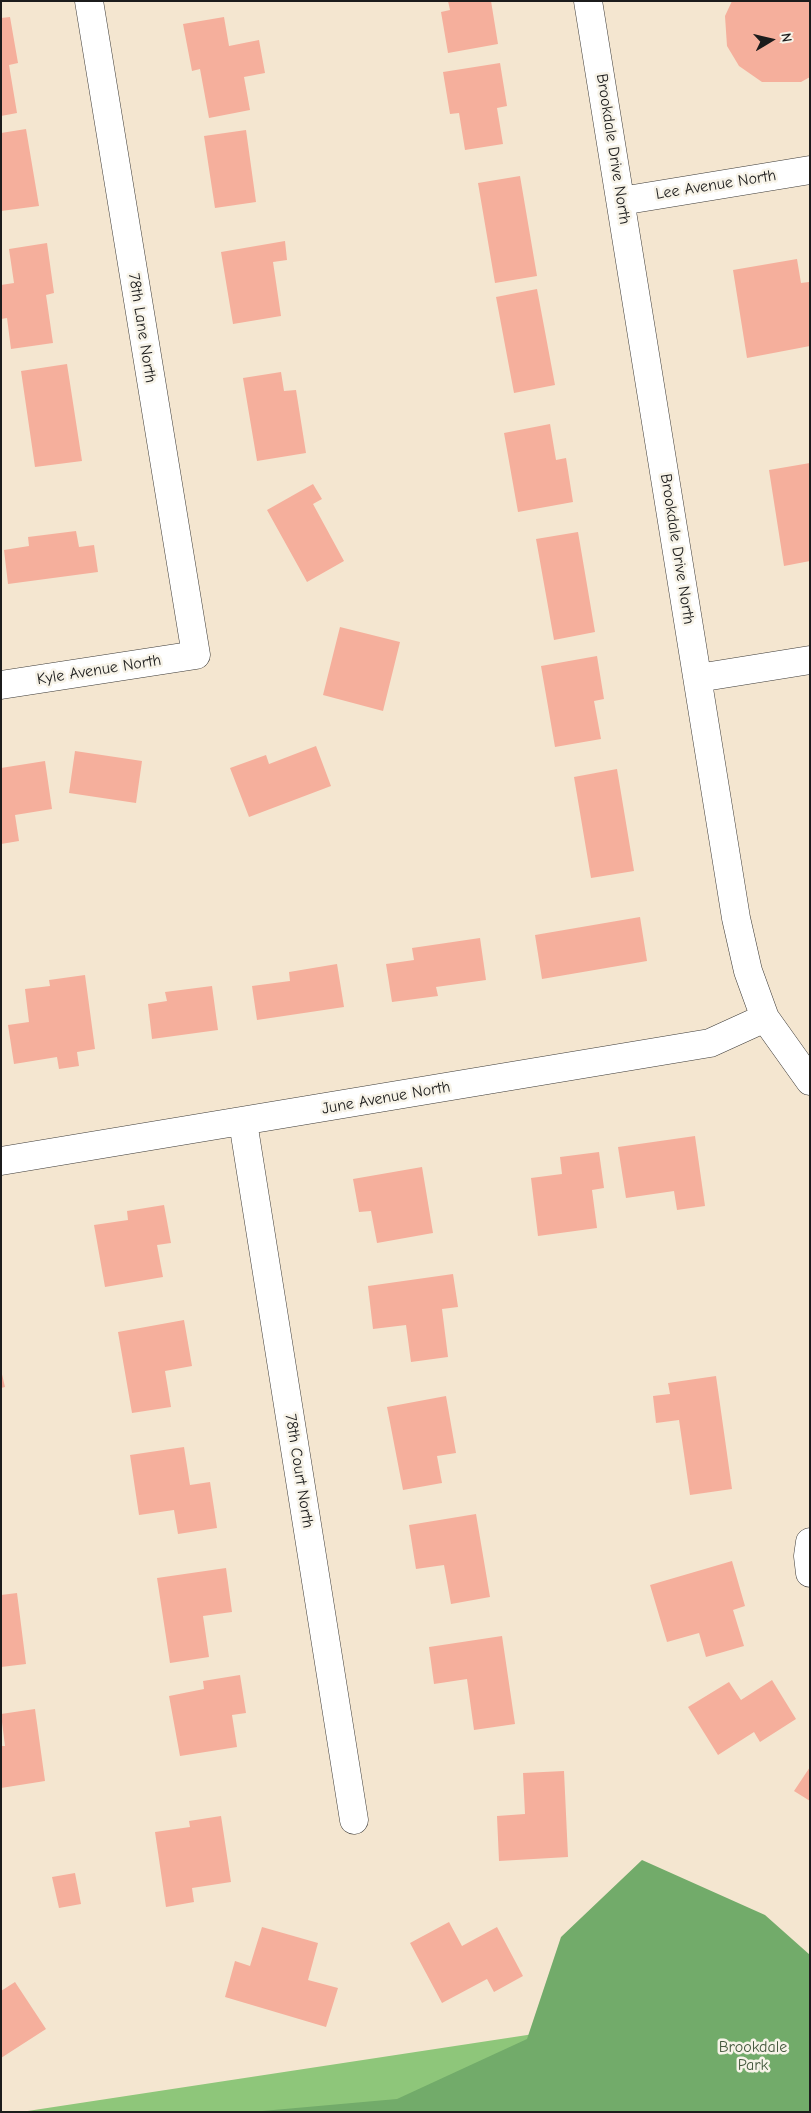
<!DOCTYPE html>
<html>
<head>
<meta charset="utf-8">
<style>
	body { margin:0 }
	#map { position:relative; width:811px; height:2113px; overflow:hidden; background:#f4e6d0; font-family:"Comic Neue",sans-serif }
	canvas { display:block }
	.frame { position:absolute; inset:0; border:2px solid #1c1c1c; pointer-events:none }
	.north { position:absolute; left:746px; top:15px; width:50px; height:50px; -webkit-text-stroke:4px #f7f3e8; paint-order:stroke; rotate:81deg; font-size:14px; font-weight:700; line-height:20px; text-align:center; color:#1c1c1c }
	.north::after { content:''; display:block; margin:auto; width:18px; height:22px; background:#1c1c1c; clip-path:polygon(50% 0,100% 100%,50% 72%,0 100%) }
</style>
</head>
<body>
<div id="map">
<canvas width="811" height="2113"></canvas>
<div class="frame"></div>
<div class="north">N</div>
</div>
<script>
const c = document.querySelector('canvas').getContext('2d');
c.lineJoin = 'round';
function paint(path, color) { c.fillStyle = color; c.fill(path, 'evenodd'); }
function strokePath(path, color, width, dash) { c.strokeStyle = color; c.lineWidth = width; c.lineCap = dash ? 'butt' : 'round'; c.setLineDash(dash || []); c.stroke(path); }
function drawText(font, color, halo, rows, align = 'center') {
  c.font = font + ' "Comic Neue",sans-serif'; c.lineWidth = 5; c.setLineDash([]); c.textBaseline = 'middle'; c.strokeStyle = halo; c.fillStyle = color; for (const [text, x, y, turn = 0] of rows) {
    c.save(); c.translate(x, y); c.rotate((+turn || 0) * Math.PI / 180); c.textAlign = isNaN(turn) ? turn : align; if (halo) c.strokeText(text, 0, 0); c.fillText(text, 0, 0); c.restore();
  }
}
paint(new Path2D(`
	M810,1992V2112H21Z`), '#8ec67a');
paint(new Path2D(`
	M642,1860L765,1915L810,1955V2112H251L397,2099L527,2039L561,1937Z`), '#72ab6a');
paint(new Path2D(`
	M448,1H491L498,44L448,53L441,12L450,10Z
	M732,1H810V77L801,82H762L739,66L727,46L725,16Z
	M10,17L18,63L9,65L17,113L1,116V18Z
	M224,17L229,46L259,40L265,73L244,77L250,110L209,118L200,69L192,71L183,24Z
	M500,63L507,106L497,108L503,144L465,150L459,113L450,114L443,72Z
	M26,129L39,206L1,211V133Z
	M246,130L256,202L215,208L204,136Z
	M520,176L537,276L495,283L478,183Z
	M285,241L287,260L273,262L281,316L233,324L221,252Z
	M47,243L54,293L46,295L53,343L11,349L7,318L1,319V285L14,283L9,249Z
	M797,259L801,283L809,282L810,285V346L747,358L733,270Z
	M537,289L555,385L514,393L496,297Z
	M67,364L82,461L35,467L21,371Z
	M281,372L284,391L296,390L306,453L257,461L243,378Z
	M550,424L556,460L566,458L573,502L518,512L504,433Z
	M810,463V561L784,566L769,470Z
	M313,484L322,499L313,504L344,561L307,582L267,510Z
	M76,531L79,547L94,545L98,572L8,584L4,550L29,546L28,537Z
	M578,532L595,632L554,640L536,539Z
	M340,627L400,642L383,711L323,695Z
	M597,656L604,699L594,701L601,739L555,747L541,666Z
	M316,746L331,786L249,817L230,768L266,755L269,764Z
	M75,751L142,761L136,803L69,793Z
	M45,761L52,809L15,815L19,841L1,844V768Z
	M617,769L634,871L591,878L574,777Z
	M640,917L647,961L542,979L535,935Z
	M480,938L486,980L436,987L438,996L392,1002L386,964L414,960L412,948Z
	M337,964L344,1007L257,1020L252,986L290,981L289,972Z
	M85,975L95,1049L77,1052L79,1066L59,1069L57,1057L14,1064L8,1025L29,1022L25,989L50,986L49,980Z
	M212,986L218,1030L152,1039L148,1004L167,1001L165,992Z
	M695,1136L705,1206L677,1210L674,1191L626,1198L618,1147Z
	M599,1152L604,1188L592,1190L597,1228L538,1236L531,1178L562,1174L560,1157Z
	M422,1167L433,1233L377,1243L371,1211L359,1212L353,1179Z
	M164,1205L171,1243L157,1245L163,1277L105,1287L94,1225L128,1220L127,1211Z
	M453,1274L458,1307L442,1309L448,1357L411,1362L406,1325L373,1329L368,1286Z
	M184,1320L192,1366L165,1371L171,1407L132,1413L118,1332Z
	M1,1370L5,1387L1,1388Z
	M716,1376L732,1489L690,1495L679,1420L656,1423L653,1396L670,1394L668,1383Z
	M446,1396L456,1453L437,1456L442,1483L403,1490L387,1407Z
	M184,1447L190,1485L210,1482L217,1528L178,1534L174,1510L139,1515L130,1455Z
	M476,1514L490,1597L451,1604L444,1565L416,1569L409,1525Z
	M732,1561L745,1606L733,1610L744,1646L706,1657L699,1633L667,1642L650,1585Z
	M226,1568L232,1612L203,1616L209,1657L170,1663L157,1578Z
	M17,1593L26,1664L1,1667V1595Z
	M502,1636L515,1724L474,1730L467,1679L434,1684L429,1647Z
	M240,1675L246,1713L232,1715L237,1747L180,1756L169,1696L204,1689L203,1681Z
	M772,1680L796,1719L760,1742L754,1732L718,1755L688,1707L729,1682L741,1700Z
	M35,1709L45,1781L1,1788V1746H5L1,1714Z
	M810,1767V1801L794,1791Z
	M564,1771L568,1857L499,1861L497,1816L525,1814L523,1773Z
	M221,1816L231,1882L192,1888L194,1902L166,1907L155,1832L190,1827L189,1821Z
	M75,1873L81,1904L59,1908L52,1877Z
	M449,1922L462,1946L497,1927L523,1976L494,1992L487,1979L442,2003L410,1943Z
	M262,1927L318,1943L308,1980L338,1988L326,2027L225,1997L235,1961L250,1966Z
	M15,1982L46,2029L1,2058V1991Z`), '#f5af9c');
const minor = new Path2D(`
	M588,1L736,918L748,971L765,1018L810,1081
	M621,201L810,170
	M698,678L810,660
	M1,685L196,655L89,1
	M243,1122L354,1820
	M1,1161L710,1043L765,1018
	M810,1542L808,1556L810,1573`);
strokePath(minor, '#3c3a37', 29);
strokePath(minor, '#fff', 28);
drawText('16px', '#1c1c1c', '#f7f3e8', [
	["Brookdale Drive North",613,149,81],
	["Lee Avenue North",716,185,-9],
	["78th Lane North",142,328,81],
	["Brookdale Drive North",677,549,81],
	["Kyle Avenue North",99,670,-9],
	["June Avenue North",386,1098,-10],
	["78th Court North",299,1471,81]
]);
drawText('16px', '#44583d', '#f7f3e8', [
	["Brookdale",753,2047],
	["Park",753,2065]
]);
</script>
</body>
</html>
